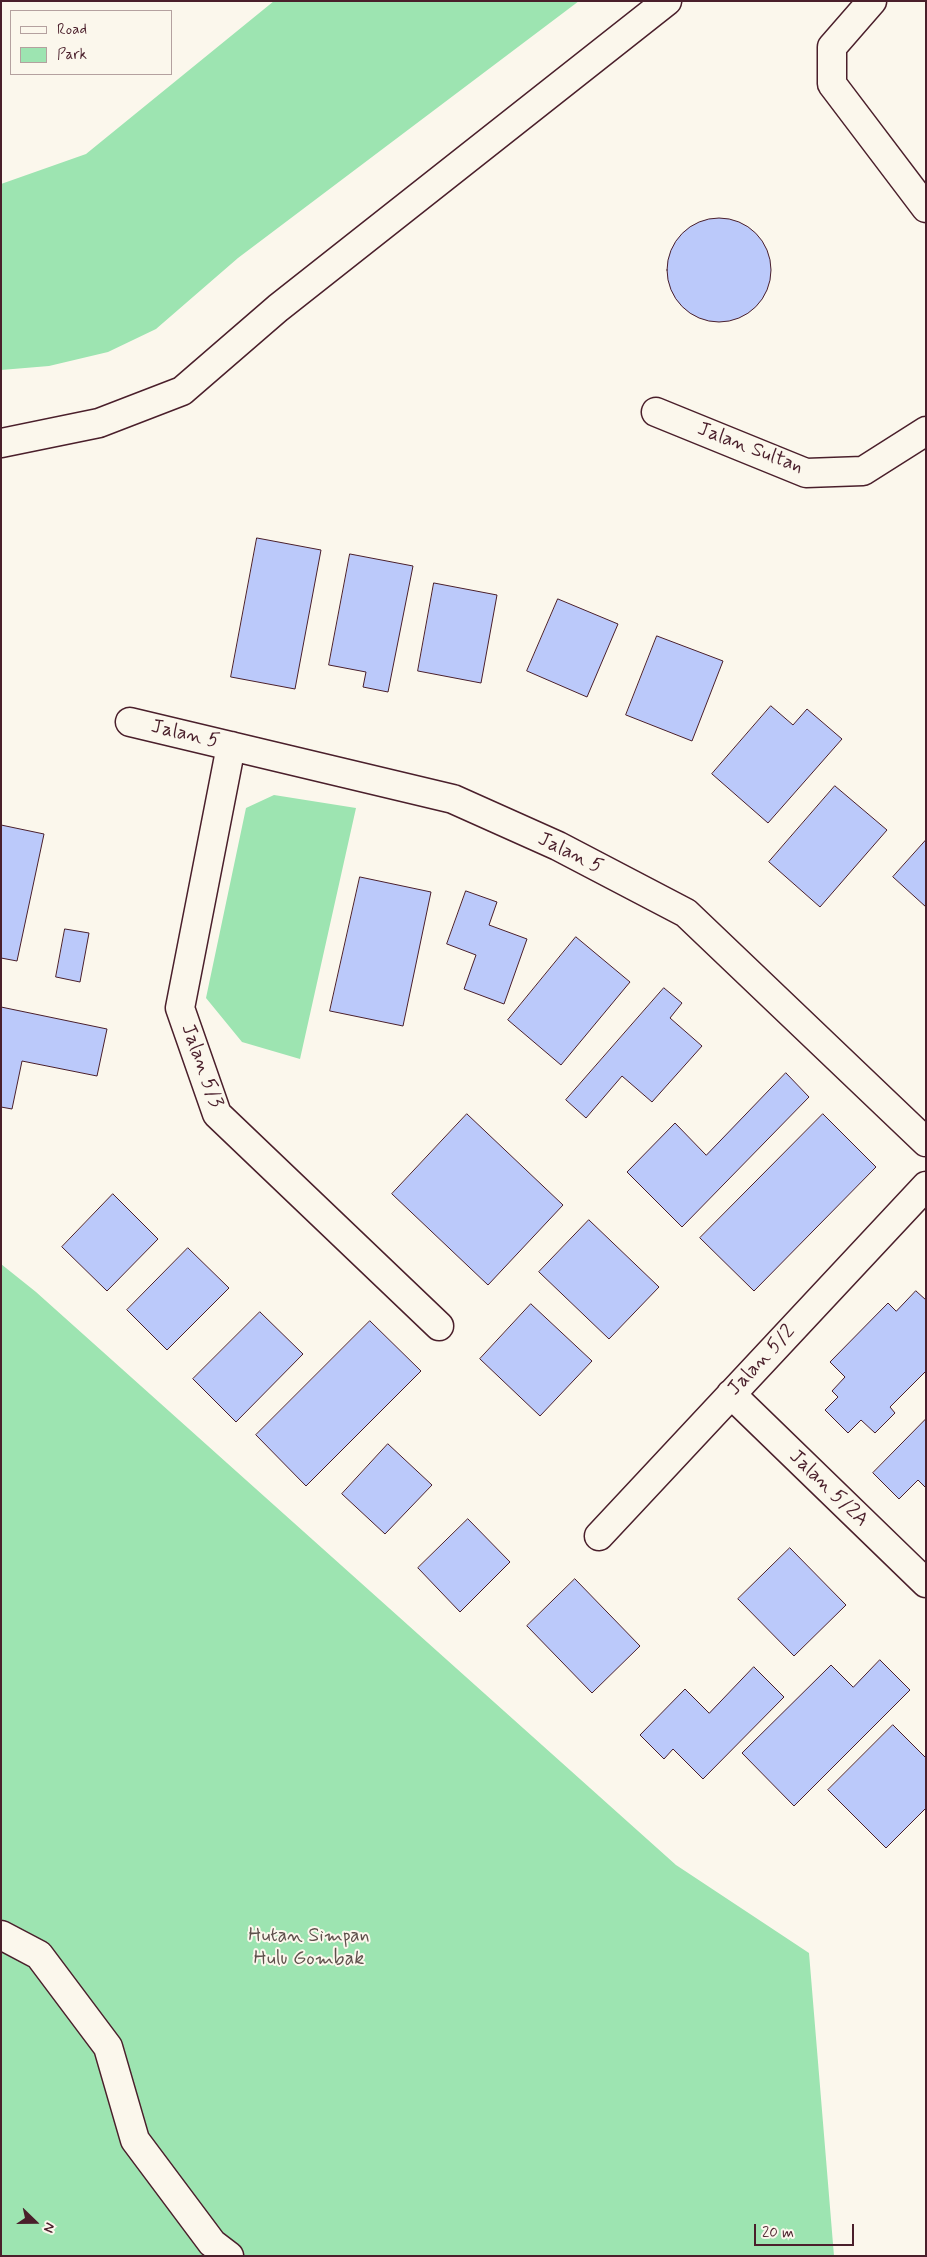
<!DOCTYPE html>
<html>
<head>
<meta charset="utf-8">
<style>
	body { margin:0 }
	#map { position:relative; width:927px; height:2257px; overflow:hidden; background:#fbf7ec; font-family:Mynerve,sans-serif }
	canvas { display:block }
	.frame { position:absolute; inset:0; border:2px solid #4a1f2b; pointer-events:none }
	.legend { position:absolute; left:10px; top:10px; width:162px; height:65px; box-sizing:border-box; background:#fbf7ec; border:1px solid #b4a19f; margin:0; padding:6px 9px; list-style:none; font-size:15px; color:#4a1f2b }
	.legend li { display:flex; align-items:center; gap:10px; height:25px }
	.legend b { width:25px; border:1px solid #b4a19f }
	.north { position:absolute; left:10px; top:2197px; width:50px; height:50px; -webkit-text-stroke:4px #fbf7ec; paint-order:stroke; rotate:112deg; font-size:14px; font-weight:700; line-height:20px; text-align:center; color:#4a1f2b }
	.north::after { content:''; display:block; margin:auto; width:18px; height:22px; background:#4a1f2b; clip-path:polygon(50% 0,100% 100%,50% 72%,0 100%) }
	.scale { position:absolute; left:754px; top:2224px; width:100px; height:22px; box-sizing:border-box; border:2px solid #4a1f2b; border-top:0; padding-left:6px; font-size:15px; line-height:18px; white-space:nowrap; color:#4a1f2b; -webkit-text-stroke:4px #fbf7ec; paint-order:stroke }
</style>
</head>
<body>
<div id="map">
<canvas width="927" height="2257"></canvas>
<div class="frame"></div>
<ul class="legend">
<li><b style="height:6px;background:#fbf7ec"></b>Road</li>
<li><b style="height:14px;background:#9de4b1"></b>Park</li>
</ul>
<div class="north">N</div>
<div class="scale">20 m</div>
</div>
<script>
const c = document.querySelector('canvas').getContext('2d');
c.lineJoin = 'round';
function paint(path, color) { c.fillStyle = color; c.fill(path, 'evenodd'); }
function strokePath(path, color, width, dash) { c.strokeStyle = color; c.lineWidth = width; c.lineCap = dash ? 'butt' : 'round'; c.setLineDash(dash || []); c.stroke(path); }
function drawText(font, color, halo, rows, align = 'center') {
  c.font = font + ' Mynerve,sans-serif'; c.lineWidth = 4; c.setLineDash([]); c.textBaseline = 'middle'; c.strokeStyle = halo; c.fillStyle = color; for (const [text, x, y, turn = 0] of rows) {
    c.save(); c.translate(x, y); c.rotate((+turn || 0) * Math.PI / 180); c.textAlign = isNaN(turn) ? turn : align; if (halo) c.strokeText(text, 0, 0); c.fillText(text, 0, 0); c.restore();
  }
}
paint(new Path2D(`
	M274,1H579L238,258L156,329L108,352L49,366L1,370V184L86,154Z
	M274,795L356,808L300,1059L242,1042L206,998L246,808Z
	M1,1264L36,1292L676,1865L809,1953L834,2256H1Z`), '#9de4b1');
const building = new Path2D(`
	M667 270a52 52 0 1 1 104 0a52 52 0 1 1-104 0Z
	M257,538L321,550L295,689L231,677Z
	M350,554L413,566L388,692L363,687L366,672L329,665Z
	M434,583L497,595L481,683L418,671Z
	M558,599L618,624L587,697L527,671Z
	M657,636L723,661L692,741L626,715Z
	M771,706L793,725L807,709L842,739L768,823L712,774Z
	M835,786L887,830L820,907L769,862Z
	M1,825L44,834L17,961L1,958Z
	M926,840V907L893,877Z
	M360,877L431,892L403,1026L330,1011Z
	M466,891L497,902L489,925L527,939L504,1004L464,989L476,955L447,944Z
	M65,929L89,933L80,982L56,977Z
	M576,937L630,982L561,1065L508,1020Z
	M664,988L682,1003L670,1018L702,1046L652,1102L622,1076L586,1118L566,1100Z
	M1,1007L107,1029L97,1076L22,1061L12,1109L1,1107Z
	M786,1073L809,1097L682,1227L627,1172L675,1123L706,1155Z
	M467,1114L563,1205L488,1285L392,1194Z
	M823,1114L876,1167L754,1291L700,1238Z
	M113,1194L158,1239L107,1291L62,1247Z
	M589,1220L659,1287L609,1339L539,1272Z
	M188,1248L229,1288L167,1350L127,1310Z
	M916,1291L926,1300V1371L890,1407L895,1413L875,1433L861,1420L848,1433L825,1410L838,1397L832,1391L845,1377L830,1362L888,1303L896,1311Z
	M531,1304L592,1361L540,1416L480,1359Z
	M260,1312L303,1354L236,1422L193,1379Z
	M370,1321L421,1371L306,1486L256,1435Z
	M926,1419V1488L918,1480L899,1499L873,1473Z
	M388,1444L432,1485L385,1534L342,1494Z
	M468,1519L510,1562L460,1612L418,1568Z
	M790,1548L846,1605L794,1656L738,1599Z
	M575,1579L640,1646L592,1693L527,1626Z
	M880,1660L910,1690L794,1806L742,1753L831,1665L853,1687Z
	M754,1667L784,1697L703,1779L673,1749L664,1759L640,1735L685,1689L709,1713Z
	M893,1725L926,1758V1808L886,1848L828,1790Z`);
paint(building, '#bbc9fa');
strokePath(building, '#4a1f2b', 1);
const minor = new Path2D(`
	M872,1L832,47V84L926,208
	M656,412L806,473L863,471L926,431
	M1,443L99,423L182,391L278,308L667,1
	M130,722L453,799L558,846L686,913L926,1142
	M231,746L180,1008L217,1114L439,1326
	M731,1394L926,1583
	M599,1536L926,1186
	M1,1935L39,1955L108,2047L135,2140L212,2243L229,2256`);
strokePath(minor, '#4a1f2b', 31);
strokePath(minor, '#fbf7ec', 28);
drawText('20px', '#4a1f2b', '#fbf7ec', [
	["Jalan Sultan",750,449,21],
	["Jalan 5",185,735,13],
	["Jalan 5",570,854,26],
	["Jalan 5/3",201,1066,70],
	["Jalan 5/2",762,1361,-47],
	["Jalan 5/2A",828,1489,44]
]);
drawText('20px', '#5f504c', '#fbf7ec', [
	["Hutan Simpan",309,1937],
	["Hulu Gombak",309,1960]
]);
</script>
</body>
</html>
